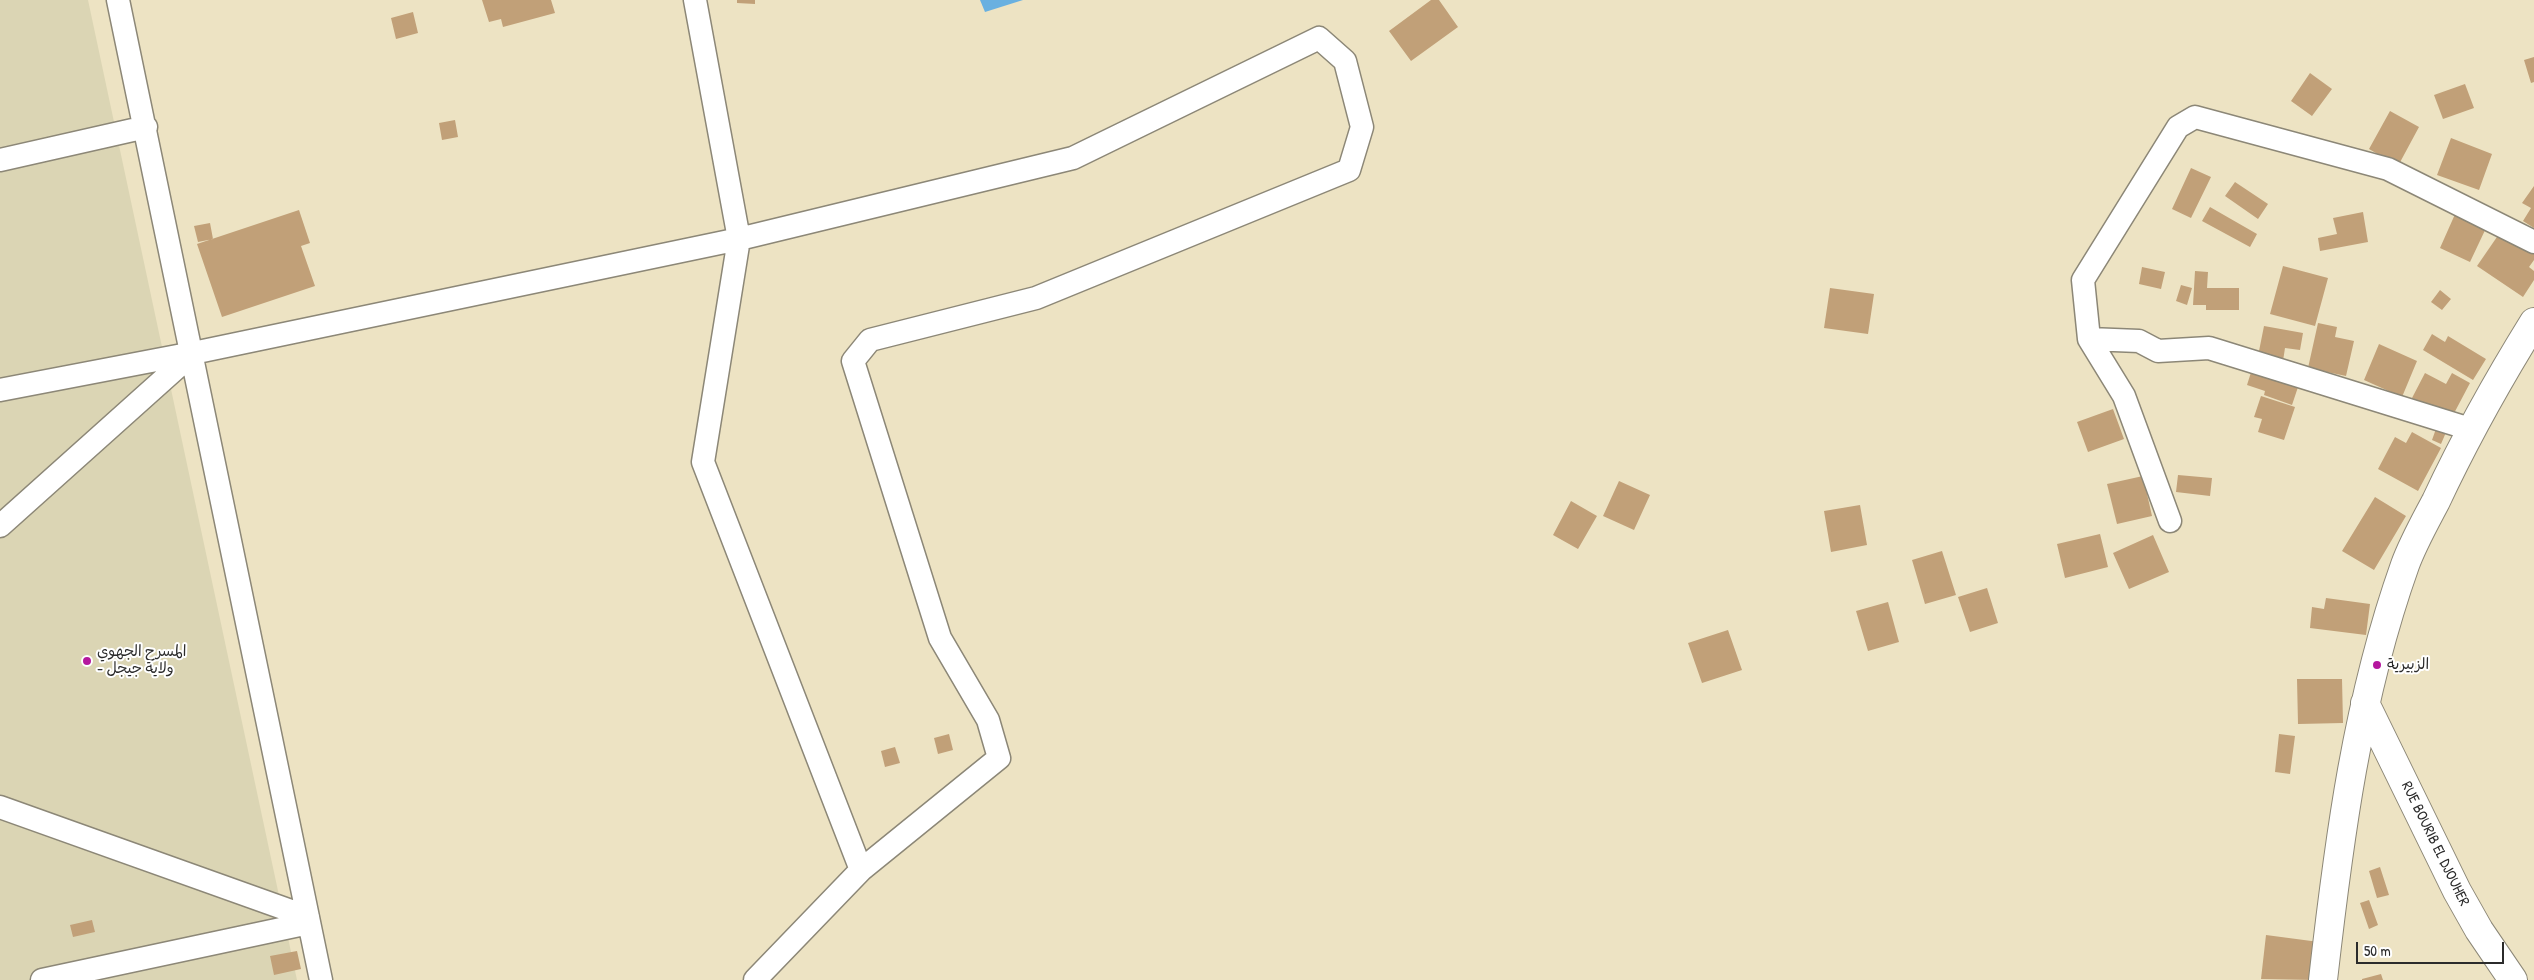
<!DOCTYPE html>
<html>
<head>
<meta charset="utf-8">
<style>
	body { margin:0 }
	#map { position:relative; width:2534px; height:980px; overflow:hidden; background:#ede3c3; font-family:"Patrick Hand",sans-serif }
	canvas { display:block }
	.scale { position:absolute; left:2356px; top:942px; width:148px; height:22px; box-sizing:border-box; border:2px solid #2b2b2b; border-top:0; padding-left:6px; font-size:15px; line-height:18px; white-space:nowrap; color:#2b2b2b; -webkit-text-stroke:4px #fff; paint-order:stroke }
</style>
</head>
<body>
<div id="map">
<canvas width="2534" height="980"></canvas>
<div class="scale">50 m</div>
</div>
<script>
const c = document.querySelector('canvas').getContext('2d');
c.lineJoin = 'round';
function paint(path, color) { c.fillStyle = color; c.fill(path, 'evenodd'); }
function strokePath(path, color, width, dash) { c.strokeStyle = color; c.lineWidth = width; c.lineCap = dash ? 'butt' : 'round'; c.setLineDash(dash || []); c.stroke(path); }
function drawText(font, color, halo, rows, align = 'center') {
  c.font = font + ' "Patrick Hand","Playpen Sans Arabic",sans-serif'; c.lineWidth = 4; c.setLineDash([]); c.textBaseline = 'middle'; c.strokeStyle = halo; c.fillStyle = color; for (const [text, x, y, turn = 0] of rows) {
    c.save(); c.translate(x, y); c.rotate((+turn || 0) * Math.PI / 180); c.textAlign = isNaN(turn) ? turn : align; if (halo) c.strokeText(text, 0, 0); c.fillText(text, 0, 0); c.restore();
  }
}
paint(new Path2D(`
	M0,0H88L297,980H0Z`), '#dbd5b4');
paint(new Path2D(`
	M980,0H1023L985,12Z`), '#69b0e0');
paint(new Path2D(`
	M482,0H551L555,13L503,27L501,19L489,22Z
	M737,0H755V4L737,3Z
	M1431,0H1439L1458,27L1411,61L1389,31Z
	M413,12L418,33L396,39L391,18Z
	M2534,57V82L2531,83L2524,60Z
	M2310,73L2332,89L2312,116L2291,101Z
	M2465,84L2474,108L2443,119L2434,95Z
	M2390,111L2419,127L2398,166L2369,149Z
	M455,120L458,137L442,140L439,123Z
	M2451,138L2492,154L2479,190L2437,175Z
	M2191,168L2211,177L2191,218L2172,209Z
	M2235,182L2268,204L2258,219L2225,196Z
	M2534,186V228L2523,221L2531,208L2522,203Z
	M2210,207L2257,234L2250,247L2202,221Z
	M299,210L310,243L301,246L315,286L222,317L197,244Z
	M2363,212L2368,242L2320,251L2318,238L2337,234L2333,218Z
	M2456,212L2487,226L2470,262L2440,248Z
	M210,223L213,239L198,242L194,226Z
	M2499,234L2534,247V260L2529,267L2534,271V280L2523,297L2477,266Z
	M2283,266L2328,278L2315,326L2270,314Z
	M2142,267L2165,272L2161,289L2139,284Z
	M2195,271L2208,272L2207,288H2239V310H2206V305H2193Z
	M2181,285L2192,288L2187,305L2176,301Z
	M1830,288L1874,294L1868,334L1824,328Z
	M2440,290L2451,299L2442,310L2431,302Z
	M2318,323L2337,327L2335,337L2354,341L2346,376L2308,368Z
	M2264,326L2303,333L2300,350L2285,348L2283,361L2258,356Z
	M2432,334L2445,342L2448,336L2486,359L2473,380L2423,350Z
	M2379,344L2417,361L2402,397L2364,380Z
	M2253,366L2300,381L2292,405L2264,395L2265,391L2247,385Z
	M2425,373L2446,384L2452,373L2470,383L2451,419L2412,398Z
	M2261,396L2295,407L2284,440L2258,432L2262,419L2254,417Z
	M2113,409L2124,439L2088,452L2077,422Z
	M2437,426L2447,430L2441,444L2432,440Z
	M2412,432L2441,448L2418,491L2378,469L2395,437L2406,443Z
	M2178,475L2212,478L2210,496L2176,492Z
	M2143,476L2152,516L2117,524L2107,484Z
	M1619,481L1650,495L1634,530L1603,516Z
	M2375,497L2406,516L2374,570L2342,551Z
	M1571,501L1597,516L1578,549L1553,535Z
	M1860,505L1867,545L1831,552L1824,511Z
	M2100,534L2108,567L2065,578L2057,544Z
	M2153,535L2169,572L2129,589L2113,553Z
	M1942,551L1956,595L1925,604L1912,560Z
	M1987,588L1998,623L1970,632L1958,597Z
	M2326,598L2370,604L2366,635L2310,628L2312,607L2324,609Z
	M1888,602L1899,642L1868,651L1856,611Z
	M1728,630L1742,670L1702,683L1688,643Z
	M2297,679H2342L2343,723L2298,724Z
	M949,734L953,750L938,754L934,738Z
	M2279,734L2295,736L2290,774L2275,772Z
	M895,747L900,763L885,767L881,751Z
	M2380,867L2389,895L2377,898L2369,871Z
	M2369,900L2378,925L2369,929L2360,903Z
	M92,920L95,932L73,937L70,925Z
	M2266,935L2319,942L2315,980L2261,979Z
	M297,951L301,969L274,975L270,956Z
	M2381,974L2383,980H2362V979Z`), '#c1a078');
const street = new Path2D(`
	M118,0L321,980
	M695,0L739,239L703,462L861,870L755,980
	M0,160L146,127
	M2089,339L2139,341L2158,351L2209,348L2470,429
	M0,390L193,353L739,239L1073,158L1319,38L1345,61L1362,127L1349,170L1036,298L870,340L853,361L940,638L988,720L999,758L861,870
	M2170,521L2124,396L2089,339L2083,280L2178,127L2195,117L2388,169L2534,242
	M0,526L192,354
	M0,807L308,917
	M42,980L309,923`);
const secondary = new Path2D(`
	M2365,703L2457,891L2479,930L2513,980
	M2323,980C2339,839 2357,700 2405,565C2413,543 2425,522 2436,501C2465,439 2498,380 2534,322`);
strokePath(street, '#8c8777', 25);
strokePath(secondary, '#8c8777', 30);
strokePath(street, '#fff', 22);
strokePath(secondary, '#fff', 28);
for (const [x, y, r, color] of [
	[87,661,5,"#b5179e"],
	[2377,665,5,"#b5179e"]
]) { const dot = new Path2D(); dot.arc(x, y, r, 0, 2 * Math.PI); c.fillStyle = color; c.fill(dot); strokePath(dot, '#fff', 2); }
drawText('15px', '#2b2b2b', '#fff', [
	["المسرح الجهوي",97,652],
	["- ولاية جيجل",97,669],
	["الزبيرية",2387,665]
], 'left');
drawText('15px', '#2b2b2b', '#fff', [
	["RUE BOURIB EL DJOUHER",2435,844,64]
]);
</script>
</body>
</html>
